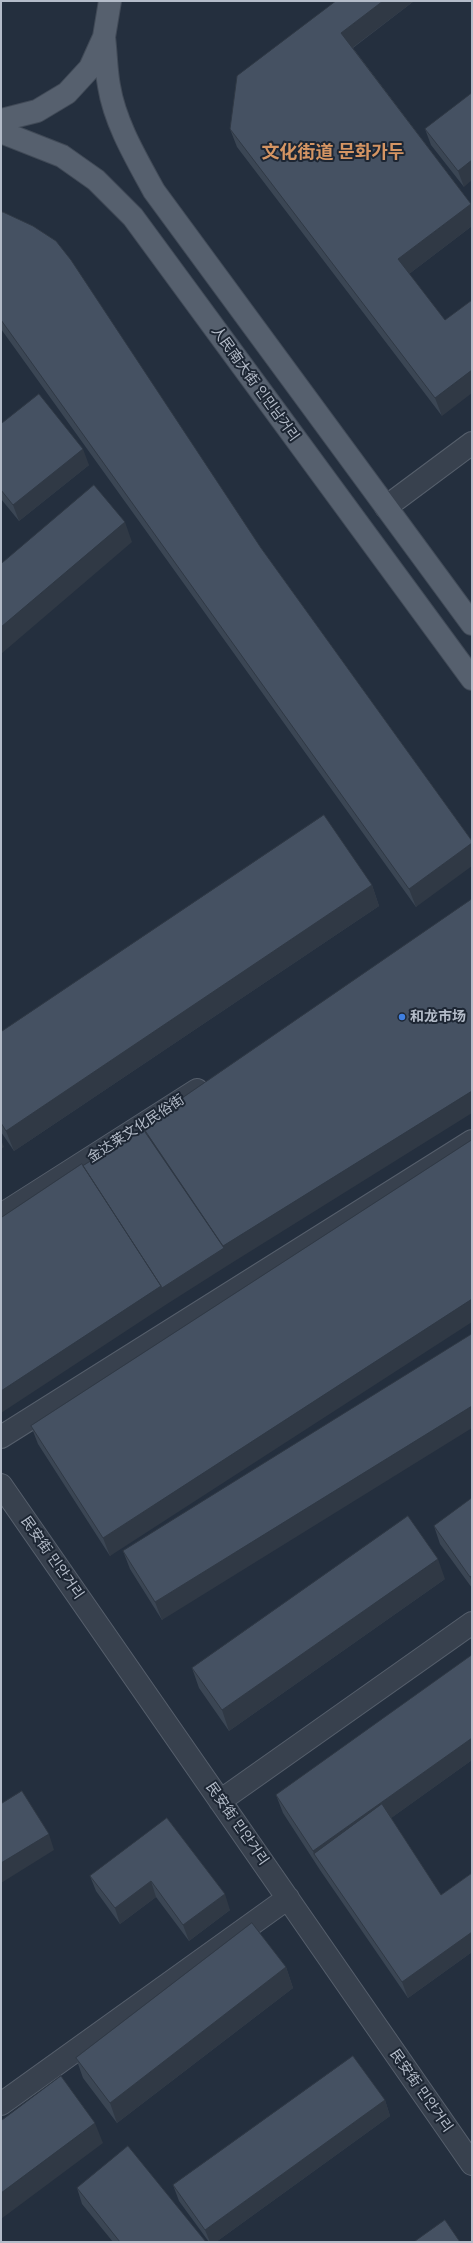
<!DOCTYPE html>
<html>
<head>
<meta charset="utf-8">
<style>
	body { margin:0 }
	#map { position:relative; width:473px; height:2243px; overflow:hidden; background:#242f3e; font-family:"PT Sans",sans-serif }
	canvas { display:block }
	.frame { position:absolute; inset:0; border:2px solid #b4bcc9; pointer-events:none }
</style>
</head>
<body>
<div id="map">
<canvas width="473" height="2243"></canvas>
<div class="frame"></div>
</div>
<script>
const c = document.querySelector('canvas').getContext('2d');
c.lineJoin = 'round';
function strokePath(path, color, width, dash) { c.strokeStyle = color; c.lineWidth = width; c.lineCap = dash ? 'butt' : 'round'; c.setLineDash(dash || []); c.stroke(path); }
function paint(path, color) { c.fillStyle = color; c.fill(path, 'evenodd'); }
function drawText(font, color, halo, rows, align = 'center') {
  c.font = font + ' "PT Sans","Noto Sans SC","Noto Sans KR",sans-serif'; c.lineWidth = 4; c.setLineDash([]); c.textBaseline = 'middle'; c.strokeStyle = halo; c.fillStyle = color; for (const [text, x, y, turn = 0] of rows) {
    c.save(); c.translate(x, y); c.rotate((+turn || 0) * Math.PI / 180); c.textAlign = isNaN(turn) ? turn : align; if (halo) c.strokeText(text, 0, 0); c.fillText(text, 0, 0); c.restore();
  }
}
const street = new Path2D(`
	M386,507L472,443
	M1,1215L197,1090
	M1,1437L472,1141
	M1,1485L472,2164
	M220,1801L472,1623
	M1,2104L288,1898`);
const primary = new Path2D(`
	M104,37C106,53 106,70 109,86C115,123 136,158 154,191L472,624
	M1,120L37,111L67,93L90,68L104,37L110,1
	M1,132L62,156L96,180L133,217L472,679`);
strokePath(street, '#565f6c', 24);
strokePath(primary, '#414a57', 24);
strokePath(street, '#38414e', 22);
strokePath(primary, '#56606e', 22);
paint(new Path2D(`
	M336,1H414L353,48L471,204L472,206V226L409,274L442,416L237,147L230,129Z
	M472,93L464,187L431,145L425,129Z
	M1,212L261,548L472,841L416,907L1,329Z
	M1,424L89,465L19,521L1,499Z
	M372,885L379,906L14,1151L1,1132V1032Z
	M472,1140L110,1556L38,1444L31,1426Z
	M472,1334L162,1620L130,1569L123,1551Z
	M472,1498V1588L440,1544L434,1526Z
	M445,1579L229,1731L199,1688L192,1668Z
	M472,1655V1760L391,1818L441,1895L472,1873V1952L408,1998L320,1870L283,1813L276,1795Z
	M167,1818L230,1910L189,1941L156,1897L120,1924L96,1891L90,1876Z
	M286,1967L293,1988L117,2123L83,2078L76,2058Z
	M385,2100L390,2116L216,2242H209L179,2201L173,2185Z
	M77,2188L206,2242H113L82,2204Z`), '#3b4654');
paint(new Path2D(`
	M383,1H414L348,51L341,33Z
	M472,160V180L464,187L458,171Z
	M471,204L472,206V226L405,277L398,259Z
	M472,370V393L442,416L435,398Z
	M83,449L89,465L19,521L13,505Z
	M125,522L132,542L1,654V627Z
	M472,843V866L416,907L409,889Z
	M372,885L379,906L14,1151L6,1131Z
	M472,1091V1113L230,1264L167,1304L1,1413V1391L161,1286L224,1248L223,1246Z
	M1,1140L4,1147L1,1149Z
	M472,1299V1322L110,1556L103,1538Z
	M472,1406V1428L162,1620L155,1602Z
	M438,1559L445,1579L229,1731L222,1710Z
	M472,1575V1582L470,1577Z
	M472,1738V1760L323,1867L314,1854L313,1851Z
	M49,1834L54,1850L1,1883V1863Z
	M151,1881L156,1897L120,1924L115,1908Z
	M225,1894L230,1910L189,1941L183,1925Z
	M472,1932V1952L408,1998L402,1982Z
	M286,1967L293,1988L117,2123L110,2103Z
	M385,2100L390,2116L216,2242H210L205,2230Z
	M95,2123L103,2143L1,2219V2193Z`), '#303945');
const building = new Path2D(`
	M336,1H383L341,33L471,204L398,259L445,320L472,300V370L435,398L230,129L237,76Z
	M472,93V160L458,171L425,129Z
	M1,212H3L33,226L56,241L71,260L261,548L472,841V843L409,889L1,320Z
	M39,394L83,449L13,505L1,490V424Z
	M94,485L125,522L1,627V564Z
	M324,815L372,885L6,1131L1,1123V1032Z
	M472,899V1091L223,1246L142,1126Z
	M143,1129L224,1248L162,1288L161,1286L83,1166Z
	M472,1140V1299L103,1538L31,1426Z
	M82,1164L161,1286L1,1391V1218Z
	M472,1334V1406L155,1602L123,1551Z
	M472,1498V1575L470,1577L434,1526Z
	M408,1516L438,1559L222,1710L192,1668Z
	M472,1655V1738L313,1851L276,1795Z
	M22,1791L49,1834L1,1863V1804Z
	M382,1804L441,1895L472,1873V1932L402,1982L314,1854Z
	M167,1818L225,1894L183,1925L151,1881L115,1908L90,1876Z
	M252,1923L286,1967L110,2103L76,2058Z
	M353,2056L385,2100L205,2230L173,2185Z
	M61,2076L95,2123L1,2193V2121Z
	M128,2146L206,2242H120L77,2188Z
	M445,2220L460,2242H414Z`);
paint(building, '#455162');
strokePath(building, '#303945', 1);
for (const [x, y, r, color] of [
	[402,1017,4,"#3f7fe0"]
]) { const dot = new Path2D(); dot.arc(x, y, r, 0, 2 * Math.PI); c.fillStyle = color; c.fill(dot); strokePath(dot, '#1d2633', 1.5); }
drawText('14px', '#b4bcc9', '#1d2633', [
	["人民南大街 인민남거리",255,384,54],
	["金达莱文化民俗街",136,1129,-33],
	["民安街 민안거리",52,1558,55],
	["民安街 민안거리",237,1824,55],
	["民安街 민안거리",421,2091,55]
]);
drawText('bold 14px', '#b4bcc9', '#1d2633', [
	["和龙市场",410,1017]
], 'left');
drawText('bold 18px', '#d59563', '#1d2633', [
	["文化街道 문화가두",333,153]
]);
</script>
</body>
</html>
